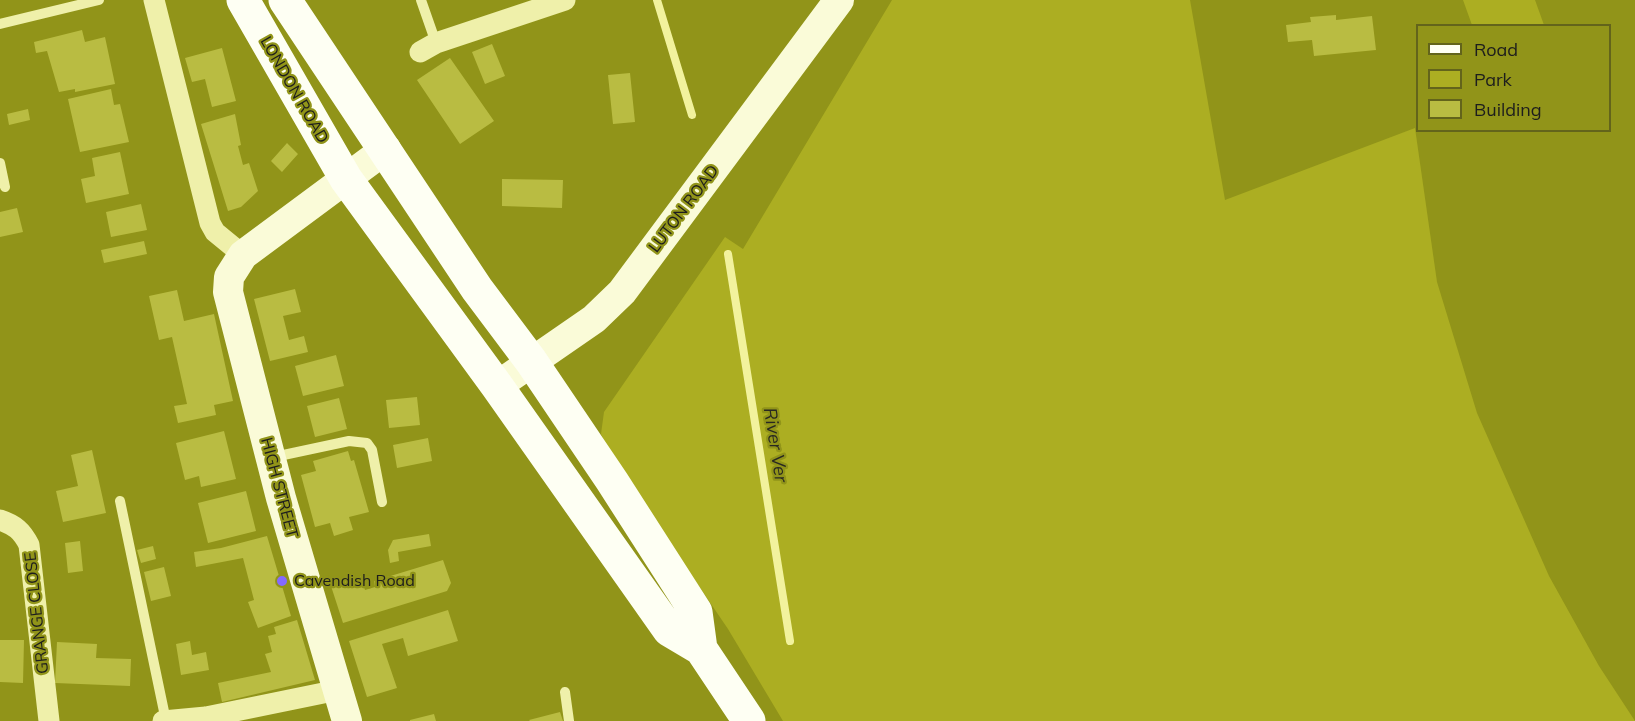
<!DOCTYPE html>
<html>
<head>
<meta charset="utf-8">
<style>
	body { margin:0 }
	#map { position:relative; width:1635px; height:721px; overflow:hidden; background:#919419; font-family:Mulish,sans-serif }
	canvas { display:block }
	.legend { position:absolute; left:1416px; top:24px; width:195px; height:108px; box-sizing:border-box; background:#919419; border:2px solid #63641b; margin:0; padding:8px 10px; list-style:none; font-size:18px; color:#1d1d1d }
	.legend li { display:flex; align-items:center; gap:12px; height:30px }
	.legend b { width:30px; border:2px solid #63641b }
</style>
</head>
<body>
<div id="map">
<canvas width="1635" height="721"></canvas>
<ul class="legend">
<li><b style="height:8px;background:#fefff3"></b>Road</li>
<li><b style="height:16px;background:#acae22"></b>Park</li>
<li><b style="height:16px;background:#b9bc42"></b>Building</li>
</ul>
</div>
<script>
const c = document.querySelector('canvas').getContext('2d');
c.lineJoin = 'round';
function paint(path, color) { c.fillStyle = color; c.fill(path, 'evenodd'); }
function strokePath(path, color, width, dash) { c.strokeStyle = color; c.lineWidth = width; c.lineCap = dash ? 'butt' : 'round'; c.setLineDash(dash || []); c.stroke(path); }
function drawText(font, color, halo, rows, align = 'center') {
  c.font = font + ' Mulish,sans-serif'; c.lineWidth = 4.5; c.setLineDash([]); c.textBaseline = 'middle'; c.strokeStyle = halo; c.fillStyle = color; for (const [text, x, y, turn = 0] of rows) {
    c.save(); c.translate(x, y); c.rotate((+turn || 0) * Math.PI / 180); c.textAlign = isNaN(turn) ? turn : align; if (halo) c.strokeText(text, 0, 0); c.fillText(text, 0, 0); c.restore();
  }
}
paint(new Path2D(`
	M892,0H1190L1225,200L1415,128L1437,282L1477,413L1549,576L1599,666L1635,721H783L728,629L614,461L601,434L604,412L725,237L743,249Z
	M1463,0H1535L1544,25H1472Z`), '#acae22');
strokePath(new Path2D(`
	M657,0L692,115
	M728,254L790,641`), '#f2f29d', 8);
paint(new Path2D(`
	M1336,15V20L1372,16L1376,50L1314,56L1312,40L1288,42L1286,25L1311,22L1310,17Z
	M82,30L85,42L105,37L115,84L75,92V89L59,92L47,51L36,53L34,42Z
	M492,44L505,76L485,84L472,52Z
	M222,48L236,101L212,107L205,79L192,82L185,58Z
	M450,58L494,121L460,144L417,80Z
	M630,73L635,122L613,124L608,75Z
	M111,89L114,105L120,104L129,142L80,152L68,99Z
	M28,109L30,120L9,125L7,114Z
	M235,114L241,145L238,146L243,165L249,163L258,191L241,207L228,211L201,124Z
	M287,143L298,154L282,172L271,161Z
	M120,152L129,194L86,203L81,179L95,176L92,158Z
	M502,179L563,180L562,208L502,206Z
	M141,204L147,230L111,237L106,212Z
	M17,208L23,232L0,237V212Z
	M144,241L147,254L104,263L101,250Z
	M295,289L301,312L283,316L289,340L304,336L308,352L270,361L254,299Z
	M177,290L184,321L214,314L233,401L214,405L216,415L178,423L174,406L187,404L172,337L159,340L149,296Z
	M336,355L344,386L303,396L295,366Z
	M417,397L420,425L389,428L386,400Z
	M339,398L347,429L315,437L307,406Z
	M224,431L236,479L201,487L199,476L185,480L176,443Z
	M428,438L432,461L397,468L393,445Z
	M92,450L106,513L63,522L56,491L78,486L71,455Z
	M348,451L351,461L354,460L369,512L349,517L353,530L334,536L330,523L315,527L301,475L316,471L313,461Z
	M246,491L256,531L208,543L198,503Z
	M429,534L431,546L398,552L399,561L390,563L388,550L393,540Z
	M267,536L291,616L258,628L248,602L254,600L243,558L196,567L194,552L221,548Z
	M80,541L83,571L68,573L65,543Z
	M153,546L156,559L141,563L137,550Z
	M443,560L451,583L447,591L343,623L331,586L361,576L365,590L375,587L374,581Z
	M164,567L171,596L151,601L144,572Z
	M448,610L458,641L408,656L403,638L382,644L397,688L367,697L349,641Z
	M297,620L315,680L222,702L218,683L271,672L265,654L272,652L268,636L276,634L274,627Z
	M0,640H24L23,683L0,682Z
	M190,641L192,655L206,652L209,670L181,675L176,644Z
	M57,642L97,644L96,658L131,659L130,686L55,683Z
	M560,712L563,721H530L529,720Z
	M434,714L436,721H410V720Z`), '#b9bc42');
strokePath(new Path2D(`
	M421,0L436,43
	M0,24L99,0
	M0,163L5,187
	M274,457L349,441L367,443L372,450L382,502
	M120,501L166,721
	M565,692L569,721`), '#eff0aa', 10);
strokePath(new Path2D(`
	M154,0L210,223L215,232L243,255
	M420,52L436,43L565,0
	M0,520C15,525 22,531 29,545L49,721
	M163,721L206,717L338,690`), '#eff0aa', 21);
strokePath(new Path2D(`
	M497,386L594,319L622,292L839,0
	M347,721L281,498L228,292L229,277L243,255L386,149`), '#fafbd8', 30);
strokePath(new Path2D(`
	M243,0L346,179L497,386L669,630L701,649L749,721
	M285,0L477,289L531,361L612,481L696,612L701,649`), '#fefff3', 33);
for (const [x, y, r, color] of [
	[282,581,6,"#8469ff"]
]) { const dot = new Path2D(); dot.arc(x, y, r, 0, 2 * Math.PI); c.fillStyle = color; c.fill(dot); strokePath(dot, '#919419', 2); }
drawText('16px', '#1d1d1d', '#919419', [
	["LONDON ROAD",294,90,60],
	["LUTON ROAD",684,209,-53],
	["HIGH STREET",279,488,75],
	["GRANGE CLOSE",37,613,-96]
]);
drawText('16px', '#1d1d1d', '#919419', [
	["Cavendish Road",294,581]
], 'left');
drawText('italic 18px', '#282822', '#919419', [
	["River Ver",775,445,81]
]);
</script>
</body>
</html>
